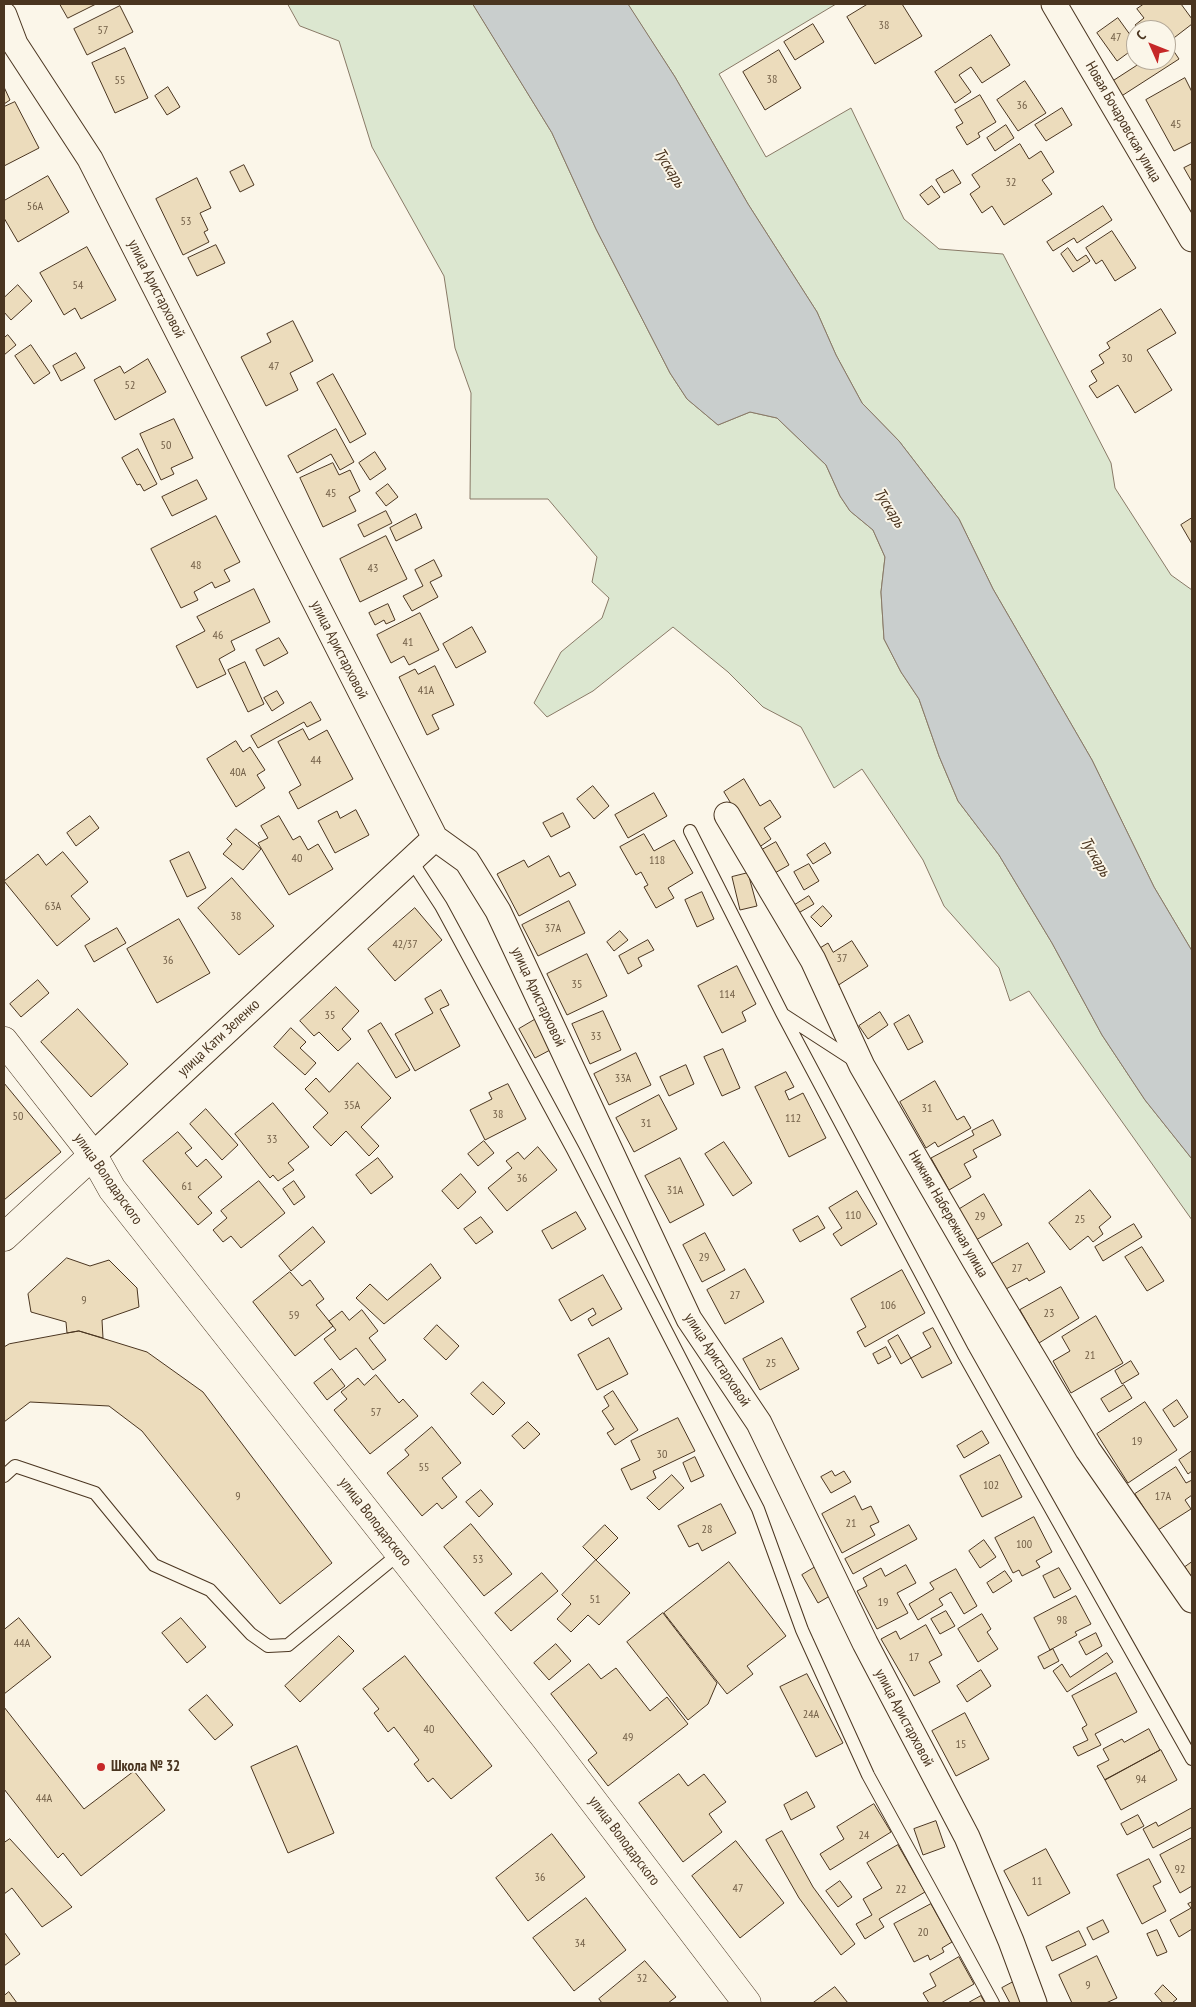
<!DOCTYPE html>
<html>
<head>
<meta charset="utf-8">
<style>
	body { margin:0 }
	#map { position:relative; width:1196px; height:2007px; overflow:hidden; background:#fbf6e9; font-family:"PT Sans Narrow",sans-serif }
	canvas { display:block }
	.frame { position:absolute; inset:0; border:5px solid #4a3520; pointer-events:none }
	.north { position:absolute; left:1126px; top:20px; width:50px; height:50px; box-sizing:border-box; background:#fbf6e9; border:1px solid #b4a999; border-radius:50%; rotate:314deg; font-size:14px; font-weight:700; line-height:20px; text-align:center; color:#4a3520 }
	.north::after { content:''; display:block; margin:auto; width:18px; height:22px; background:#c62828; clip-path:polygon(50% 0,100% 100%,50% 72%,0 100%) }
</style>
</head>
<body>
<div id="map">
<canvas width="1196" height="2007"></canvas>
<div class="frame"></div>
<div class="north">С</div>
</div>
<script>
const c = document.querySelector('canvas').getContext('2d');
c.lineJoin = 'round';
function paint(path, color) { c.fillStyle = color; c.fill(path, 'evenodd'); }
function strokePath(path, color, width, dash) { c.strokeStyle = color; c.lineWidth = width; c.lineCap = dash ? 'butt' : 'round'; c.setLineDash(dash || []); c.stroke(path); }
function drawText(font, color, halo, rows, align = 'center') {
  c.font = font + ' "PT Sans Narrow",sans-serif'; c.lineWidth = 4; c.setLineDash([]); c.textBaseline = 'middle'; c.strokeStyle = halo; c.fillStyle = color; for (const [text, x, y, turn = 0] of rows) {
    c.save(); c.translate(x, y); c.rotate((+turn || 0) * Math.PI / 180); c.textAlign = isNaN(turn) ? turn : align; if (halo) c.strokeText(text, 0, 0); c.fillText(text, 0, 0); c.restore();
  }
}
const green = new Path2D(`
	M288,4H473L552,133L596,229L670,373L687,399L718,425L750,412L777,418L826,465L840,496L850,511L873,530L885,557L881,592L884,639L901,672L919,699L939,756L958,801L999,855L1052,943L1102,1035L1145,1100L1192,1159V1220L1029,991L1010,1001L999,968L944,906L923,860L862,769L834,788L801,727L763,707L728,672L673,627L593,691L547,717L534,703L561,652L602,618L609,598L592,582L597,557L548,499H470L471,393L455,348L444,276L372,147L339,41L300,26Z
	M628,4H836L719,74L766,157L851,108L904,219L939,249L1003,254L1111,463L1115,488L1171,575L1192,590V951L1154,887L1092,760L993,589L959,519L899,441L862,403L836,355L817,312L748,204L675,77Z`);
paint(green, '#dce7d0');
strokePath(green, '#887966', 1);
const water = new Path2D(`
	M473,4H628L675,77L748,204L817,312L836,355L862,403L899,441L959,519L993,589L1092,760L1154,887L1192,951V1159L1145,1100L1102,1035L1052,943L999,855L958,801L939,756L919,699L901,672L884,639L881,592L885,557L873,530L850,511L840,496L826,465L777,418L750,412L718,425L687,399L670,373L596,229L552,133Z`);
paint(water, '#c9cecd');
strokePath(water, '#887966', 1);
const building = new Path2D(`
	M60,4H96L68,18Z
	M868,4H902L922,36L875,64L847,17Z
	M1144,4H1181L1192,19V24L1166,44V30H1139L1135,25L1144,18L1137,9Z
	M120,6L133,32L87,55L74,29Z
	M1118,18L1136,43V47L1117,61L1097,33Z
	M813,24L824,42L795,60L784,42Z
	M991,35L1010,65L982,83L971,67L959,75L971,92L955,103L935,72Z
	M1169,44L1179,59L1120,97L1111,82L1145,60H1166V46Z
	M125,48L148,98L115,113L92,63Z
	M779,50L801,88L765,110L743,72Z
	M1185,78L1192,92V142L1174,151L1146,100Z
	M1025,81L1046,113L1018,131L997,100Z
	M4,87L10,100L4,104Z
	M168,87L180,107L167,115L155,96Z
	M980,95L996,122L978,133L980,137L967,145L956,127L963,123L955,110Z
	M15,102L39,148L4,166V107Z
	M1062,108L1072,125L1046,141L1035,125Z
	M1006,125L1014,138L995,151L987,138Z
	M1020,144L1029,159L1041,151L1054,172L1042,180L1052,194L1004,225L992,206L982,213L970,194L980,187L972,175Z
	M1192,164V182L1184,168Z
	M244,165L254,185L240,192L230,172Z
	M953,170L961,183L944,193L936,180Z
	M48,176L69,212L18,242L4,218V201Z
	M197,178L211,208L200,213L208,230L204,232L209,242L183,255L156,199Z
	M932,186L940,197L928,205L920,195Z
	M1103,206L1112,220L1077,243L1074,238L1053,251L1047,242Z
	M1112,231L1136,268L1115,281L1102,260L1096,264L1086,248Z
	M216,245L225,263L197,276L188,258Z
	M87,247L116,300L81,319L75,308L64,315L40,273Z
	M1068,248L1077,261L1086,255L1090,261L1073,272L1061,254Z
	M18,285L32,301L11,320L4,312V298Z
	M1161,309L1176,333L1147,350L1172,390L1135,413L1118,385L1097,398L1089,386L1097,381L1091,371L1104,363L1099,355L1110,348L1107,343Z
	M293,321L313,361L290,373L298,390L266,406L241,357L271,342L267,334Z
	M8,335L16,345L4,355V338Z
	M31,345L50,373L34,384L15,356Z
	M76,353L85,368L61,381L53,366Z
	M148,359L166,392L115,420L94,380L120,366L124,373Z
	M333,374L366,434L350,443L317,383Z
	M174,419L193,458L171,468L174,474L161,480L140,434Z
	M336,429L354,462L340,470L331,454L297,473L288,456Z
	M138,449L157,484L144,491L140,484L137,485L122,458Z
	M375,452L386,469L370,480L359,463Z
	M333,463L339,475L350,470L360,491L349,497L356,511L323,527L300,478Z
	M197,480L207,499L172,516L162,497Z
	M388,484L398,497L386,506L376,493Z
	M386,511L392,523L364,537L358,525Z
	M416,514L422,528L396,541L390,528Z
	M216,516L240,562L224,570L230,581L215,588L212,582L194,592L198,600L181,608L151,549Z
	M1192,518V544L1181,525Z
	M386,536L407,579L360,602L340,559Z
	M434,560L442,576L430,582L438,597L412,611L403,596L423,586L415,570Z
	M254,589L270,622L231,641L235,650L219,659L226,674L197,688L176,646L205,631L197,617Z
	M388,604L395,620L386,624L384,620L375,625L369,613Z
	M420,613L439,650L409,665L404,656L391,663L377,635Z
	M472,627L486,652L456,668L443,644Z
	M279,638L288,653L264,666L256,650Z
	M245,662L264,704L248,712L228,670Z
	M435,666L454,705L432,715L439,729L427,735L399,677L415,669L418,674Z
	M277,691L284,703L272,711L264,698Z
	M311,702L321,720L307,727L304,722L258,748L251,736Z
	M303,729L309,740L327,730L353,779L298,809L289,792L301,785L278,742Z
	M236,741L243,752L250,747L265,770L257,775L265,788L236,807L207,759Z
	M744,779L760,806L770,800L781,817L764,828L771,839L758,848L724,792Z
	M593,786L609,806L594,819L577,799Z
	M654,793L667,816L628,838L615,815Z
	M356,810L369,835L335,853L318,821L337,811L340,818Z
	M563,813L570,827L551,837L543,823Z
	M90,816L99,828L76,846L67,833Z
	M279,816L293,840L300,836L308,850L318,844L333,869L289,895L258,843L268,838L261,826Z
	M236,829L261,849L243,870L223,854L232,844L227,839Z
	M644,834L654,851L674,840L693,873L668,888L674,898L656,908L644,887L648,885L641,872L636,875L620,847Z
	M776,842L789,865L773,874L760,851Z
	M825,843L831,853L813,864L807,855Z
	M63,852L88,882L71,896L90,919L57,946L4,881L38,854L46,865Z
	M189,852L206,888L187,897L170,861Z
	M549,856L560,877L569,872L576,885L519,916L497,874L524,860L528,867Z
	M809,864L819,881L804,890L794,872Z
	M748,873L757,906L740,910L732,877Z
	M232,878L274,926L239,955L198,908Z
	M702,892L714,919L697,927L685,900Z
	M809,896L814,904L795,915L790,908Z
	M569,901L585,933L538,956L522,925Z
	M823,906L832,916L821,927L811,917Z
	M415,908L442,940L395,981L368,949Z
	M179,919L210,973L157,1003L127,949Z
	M117,928L126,943L94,962L85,946Z
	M620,931L628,940L614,951L607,942Z
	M648,940L654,950L638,958L642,966L628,974L619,956Z
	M852,941L868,966L837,986L815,951L828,943L833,952Z
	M587,954L607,996L567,1015L547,974Z
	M737,966L756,1004L742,1012L746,1021L722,1033L698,986Z
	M38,980L49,993L21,1017L10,1004Z
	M336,987L359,1011L342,1029L351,1039L338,1051L319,1032L314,1036L300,1021Z
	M441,990L449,1005L440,1009L460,1046L415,1071L395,1034L433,1013L425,999Z
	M78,1009L128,1064L91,1097L41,1042Z
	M603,1011L621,1050L590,1064L572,1024Z
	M880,1012L888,1025L868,1039L859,1026Z
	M909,1015L923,1042L908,1050L894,1024Z
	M536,1019L552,1049L535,1058L519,1029Z
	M381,1023L410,1070L396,1078L368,1031Z
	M291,1028L306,1042L300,1048L316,1063L305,1075L274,1047Z
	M723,1049L740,1088L722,1096L704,1057Z
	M636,1053L651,1085L609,1105L594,1074Z
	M358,1063L391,1098L361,1127L379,1146L369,1156L346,1131L331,1146L313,1127L328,1113L305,1089L316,1078L329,1092Z
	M686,1065L694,1084L669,1096L660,1077Z
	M786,1072L794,1087L785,1091L789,1100L803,1093L826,1138L789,1157L755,1087Z
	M935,1081L957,1120L964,1116L971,1128L938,1147L935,1142L926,1148L900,1102Z
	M4,1083L61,1152L4,1200Z
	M508,1084L526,1119L485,1140L470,1110L492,1099L489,1093Z
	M659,1095L677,1129L634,1152L616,1118Z
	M273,1103L309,1147L288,1163L294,1170L278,1181L273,1175L270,1178L235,1134Z
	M206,1109L238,1145L222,1160L190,1124Z
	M993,1120L1001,1135L973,1150L977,1157L964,1164L971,1177L949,1190L931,1158L974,1135L972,1131Z
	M178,1132L192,1148L185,1153L197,1167L206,1159L222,1177L198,1197L212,1213L198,1225L143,1161Z
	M484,1141L494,1153L478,1166L468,1154Z
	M724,1142L752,1183L733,1196L705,1154Z
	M538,1147L557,1170L507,1211L488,1188L512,1168L506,1161L518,1152L524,1159Z
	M378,1158L393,1177L371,1194L356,1175Z
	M680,1158L704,1205L670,1223L645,1176Z
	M461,1174L476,1192L458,1209L442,1191Z
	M259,1181L285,1213L241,1248L231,1236L223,1242L213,1230L227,1218L221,1211Z
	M294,1181L305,1197L294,1205L283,1189Z
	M1090,1190L1111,1217L1099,1227L1103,1234L1093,1242L1088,1236L1070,1250L1049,1223Z
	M857,1191L877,1224L841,1246L833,1234L842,1228L829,1208Z
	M984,1194L1002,1225L976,1240L958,1210Z
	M576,1212L586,1229L552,1249L542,1231Z
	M818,1216L825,1228L800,1242L793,1230Z
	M481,1217L493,1232L476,1244L464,1229Z
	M1134,1224L1142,1237L1103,1261L1095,1247Z
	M313,1227L325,1242L291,1271L279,1256Z
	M705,1233L725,1270L702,1282L683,1245Z
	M1028,1243L1045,1272L1029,1281L1027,1278L1004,1290L990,1265Z
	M1142,1247L1164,1281L1147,1291L1125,1257Z
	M67,1258L90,1266L109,1260L137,1288L139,1307L102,1320L103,1338L79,1331L67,1333L66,1322L31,1312L28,1294Z
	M431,1264L441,1278L384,1324L356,1298L370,1284L387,1300Z
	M745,1269L764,1302L725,1324L707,1290Z
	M902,1270L925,1313L865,1347L857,1332L866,1327L851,1299Z
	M290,1272L302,1286L310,1280L324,1299L316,1305L333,1326L295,1356L253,1302Z
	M603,1275L622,1309L592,1326L588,1319L596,1314L593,1308L571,1321L559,1300Z
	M1061,1287L1079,1318L1039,1343L1020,1310Z
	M362,1310L378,1331L369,1338L386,1360L373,1370L356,1348L340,1360L324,1339L336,1330L329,1321L342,1311L349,1320Z
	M1096,1316L1123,1363L1071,1393L1053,1361L1070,1351L1062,1337Z
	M437,1325L459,1346L446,1360L424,1339Z
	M933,1328L952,1363L922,1378L911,1358L931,1347L923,1333Z
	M79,1331L147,1352L203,1392L332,1563L280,1604L142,1431L109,1406L30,1402L4,1422V1347L9,1344Z
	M898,1335L911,1358L901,1364L888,1341Z
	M609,1338L628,1374L597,1390L578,1355Z
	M782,1338L799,1369L760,1390L743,1359Z
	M886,1347L891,1357L878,1364L873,1354Z
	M1131,1361L1139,1374L1122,1384L1115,1371Z
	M332,1369L345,1386L327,1400L314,1383Z
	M376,1375L399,1403L403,1399L418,1416L370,1454L334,1410L347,1399L341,1392L358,1378L364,1385Z
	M483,1382L505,1403L493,1415L471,1394Z
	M1124,1385L1132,1398L1109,1412L1101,1399Z
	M613,1391L638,1430L615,1445L607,1433L614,1429L602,1411L609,1406L604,1397Z
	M1177,1400L1188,1417L1174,1427L1163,1410Z
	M1145,1402L1177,1450L1128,1483L1097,1434Z
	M678,1418L695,1451L653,1471L656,1478L631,1490L621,1469L640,1460L631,1441Z
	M528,1422L540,1434L524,1449L512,1436Z
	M432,1427L461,1463L442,1478L457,1497L442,1509L437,1503L422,1516L387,1473L409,1455L405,1450Z
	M982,1431L989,1443L964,1458L957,1446Z
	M1192,1451V1471L1188,1474L1179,1460Z
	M1000,1455L1022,1497L982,1517L960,1476Z
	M695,1457L704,1476L691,1482L683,1463Z
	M1176,1467L1186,1483L1192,1480V1495L1185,1500L1191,1509L1158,1530L1135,1494Z
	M832,1471L835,1476L844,1471L851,1482L831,1493L821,1477Z
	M672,1475L684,1488L659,1510L647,1498Z
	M481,1490L493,1504L479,1517L466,1502Z
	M855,1496L862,1510L871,1506L879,1522L870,1526L875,1535L842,1553L822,1514Z
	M721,1504L736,1533L702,1551L698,1543L689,1547L678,1526Z
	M1034,1517L1052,1552L1036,1561L1040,1567L1022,1576L1019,1570L1013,1573L995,1538Z
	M471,1524L512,1574L484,1596L444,1547Z
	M605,1525L618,1538L596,1560L583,1547Z
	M909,1525L917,1539L853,1574L845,1559Z
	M984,1540L996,1557L980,1568L969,1551Z
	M596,1560L630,1593L599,1625L588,1615L571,1632L557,1619L571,1604L562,1595Z
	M729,1562L786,1636L747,1666L753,1674L727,1694L664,1613Z
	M1192,1562V1578L1185,1567Z
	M906,1565L916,1583L897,1593L908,1613L877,1629L857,1591L867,1586L863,1578L881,1568L885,1576Z
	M817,1566L833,1594L818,1603L802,1575Z
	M1059,1568L1071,1589L1054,1598L1043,1576Z
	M956,1569L977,1606L964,1614L951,1592L939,1599L943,1605L918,1620L909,1604L934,1589L930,1583Z
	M1005,1571L1012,1581L993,1593L987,1583Z
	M542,1573L558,1591L511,1631L495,1613Z
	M1076,1596L1091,1624L1075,1632L1077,1635L1050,1650L1034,1618Z
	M946,1611L955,1626L940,1634L931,1619Z
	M663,1613L717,1683L708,1704L688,1720L627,1642Z
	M982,1614L991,1629L987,1632L998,1649L978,1662L958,1629Z
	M19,1618L51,1657L4,1694V1630Z
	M181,1618L206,1647L187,1663L162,1633Z
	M926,1625L942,1655L929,1662L940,1682L914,1696L881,1639L896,1631L900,1639Z
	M1096,1633L1102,1646L1086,1655L1079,1642Z
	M339,1636L354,1651L300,1702L285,1686Z
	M556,1644L571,1661L549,1680L534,1663Z
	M1053,1649L1059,1661L1044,1669L1038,1657Z
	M1107,1653L1113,1662L1067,1692L1053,1671L1062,1664L1070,1677Z
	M405,1656L492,1766L451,1799L433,1778L428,1782L414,1764L419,1760L394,1727L388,1732L374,1713L379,1709L363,1689Z
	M589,1664L601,1679L616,1668L650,1711L667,1697L688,1724L608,1786L588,1760L597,1753L551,1694Z
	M981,1670L991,1686L967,1702L957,1686Z
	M1116,1673L1137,1712L1095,1734L1101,1745L1078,1756L1073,1747L1088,1740L1082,1728L1087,1725L1072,1696Z
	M807,1674L843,1743L816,1757L780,1687Z
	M207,1695L233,1725L215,1740L189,1710Z
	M4,1707L84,1809L134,1771L165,1810L81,1876L63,1853L58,1858L4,1789Z
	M965,1713L989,1759L956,1776L932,1731Z
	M1149,1729L1160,1750L1105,1780L1097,1766L1109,1760L1103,1749L1122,1739L1124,1742Z
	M297,1746L334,1833L288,1853L251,1767Z
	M1161,1750L1177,1780L1121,1810L1105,1780Z
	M679,1774L688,1786L704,1774L726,1802L709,1814L722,1832L683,1862L639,1803Z
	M807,1792L815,1807L791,1820L784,1805Z
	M874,1804L891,1832L830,1870L820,1854L844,1839L837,1827Z
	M1192,1808V1827L1153,1848L1143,1829L1156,1822L1158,1826Z
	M1138,1815L1144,1826L1127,1835L1121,1824Z
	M936,1821L945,1847L923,1855L914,1829Z
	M782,1831L813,1887L855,1944L841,1955L799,1898L766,1840Z
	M552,1834L585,1877L528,1921L496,1878Z
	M1192,1838V1886L1180,1893L1160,1855Z
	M10,1839L72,1907L42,1927L12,1888L4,1894V1843Z
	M736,1841L784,1903L740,1938L692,1876Z
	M898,1845L925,1892L879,1919L884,1927L865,1939L856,1924L872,1915L863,1899L882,1888L867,1863Z
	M1046,1849L1070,1893L1028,1916L1004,1871Z
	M1149,1859L1161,1882L1153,1886L1166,1911L1142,1924L1117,1875Z
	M840,1881L852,1897L838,1907L826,1891Z
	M586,1898L626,1950L574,1991L533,1938Z
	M1192,1902V1929L1179,1937L1170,1920L1191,1908L1188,1904Z
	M931,1904L952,1942L942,1948L944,1952L930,1960L928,1955L914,1962L894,1924Z
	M1103,1920L1109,1932L1093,1940L1087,1928Z
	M1157,1930L1167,1952L1157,1956L1147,1934Z
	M1079,1931L1086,1945L1052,1961L1046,1947Z
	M4,1932L20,1954L4,1966Z
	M1097,1956L1117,1998L1106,2003H1072L1059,1975Z
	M959,1957L974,1984L941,2003H929L923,1993L936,1986L930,1974Z
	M645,1961L676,1997L668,2003H602L599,1999Z
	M1015,1981L1027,2003H1010L1002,1988Z
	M1163,1985L1177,1999L1172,2003H1163L1155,1994Z
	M835,1987L848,2003H813Z
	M9,1992L17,2003H4V1996Z
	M981,1996L985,2003H968Z`);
paint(building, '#ecdcbc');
strokePath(building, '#4a3520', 1);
const service = new Path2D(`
	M690,831L782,1013L963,1353L1192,1759
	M411,860L441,906L573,1150L758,1509L802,1630L868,1775L993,2003
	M784,1015L855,1061
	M4,1476L15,1466L95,1493L154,1565L210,1590L251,1634L268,1646L288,1645L400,1553`);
const minor = new Path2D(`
	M1054,4L1192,239
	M4,15L15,44L90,159L435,838L467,861L498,911L689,1319L759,1423L865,1643L967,1837L1011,1941L1034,2003
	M727,815L813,960L862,1066L975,1261L1088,1450L1192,1600
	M93,1155L435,838`);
const tertiary = new Path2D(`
	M4,1041L93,1155L112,1189L546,1739L747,2003
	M4,1237L93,1155`);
strokePath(service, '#4a3520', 14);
strokePath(minor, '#4a3520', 27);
strokePath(tertiary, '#4a3520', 29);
strokePath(service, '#fbf6e9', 12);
strokePath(minor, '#fbf6e9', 25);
strokePath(tertiary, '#fbf6e9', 28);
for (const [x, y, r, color] of [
	[101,1767,5,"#c62828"]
]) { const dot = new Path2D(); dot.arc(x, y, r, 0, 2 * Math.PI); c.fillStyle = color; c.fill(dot); strokePath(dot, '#fbf6e9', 2); }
drawText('12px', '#725f47', null, [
	["38",884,26],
	["57",103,31],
	["47",1116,38],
	["38",772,80],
	["55",120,81],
	["36",1022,106],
	["45",1176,125],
	["32",1011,183],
	["56А",35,207],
	["53",186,222],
	["54",78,286],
	["30",1127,359],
	["47",274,367],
	["52",130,386],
	["50",166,446],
	["45",331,494],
	["48",196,566],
	["43",373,569],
	["46",218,636],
	["41",408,643],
	["41А",426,691],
	["44",316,761],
	["40А",238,773],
	["40",297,859],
	["118",657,861],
	["63А",53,907],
	["38",236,917],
	["37А",553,929],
	["42/37",405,945],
	["37",842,959],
	["36",168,961],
	["35",577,985],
	["114",727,995],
	["35",330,1016],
	["33",596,1037],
	["33А",623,1079],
	["35А",352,1106],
	["31",927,1109],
	["38",498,1115],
	["50",18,1117],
	["112",793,1119],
	["31",646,1124],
	["33",272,1140],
	["36",522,1179],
	["61",187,1187],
	["31А",675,1191],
	["110",853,1216],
	["29",980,1217],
	["25",1080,1220],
	["29",704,1258],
	["27",1017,1269],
	["27",735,1296],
	["9",84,1301],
	["106",888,1306],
	["23",1049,1314],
	["59",294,1316],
	["21",1090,1356],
	["25",771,1364],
	["57",376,1413],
	["19",1137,1442],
	["30",662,1455],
	["55",424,1468],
	["102",991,1486],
	["9",238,1497],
	["17А",1163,1497],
	["21",851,1524],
	["28",707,1530],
	["100",1024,1545],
	["53",478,1560],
	["51",595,1600],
	["19",883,1603],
	["98",1062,1621],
	["44А",22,1644],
	["17",914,1658],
	["24А",811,1715],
	["40",429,1730],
	["49",628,1738],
	["15",961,1745],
	["94",1141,1780],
	["44А",44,1799],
	["24",864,1836],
	["92",1180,1870],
	["36",540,1878],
	["11",1037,1882],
	["47",738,1889],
	["22",901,1890],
	["20",923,1933],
	["34",580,1944],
	["32",642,1979],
	["9",1088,1986]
]);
drawText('15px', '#4a3520', '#fbf6e9', [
	["Новая Бочаровская улица",1123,122,60],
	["улица Аристарховой",156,289,63],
	["улица Аристарховой",339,650,63],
	["улица Аристарховой",538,997,65],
	["улица Кати Зеленко",219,1038,-43],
	["улица Володарского",108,1179,55],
	["Нижняя Набережная улица",948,1214,60],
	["улица Аристарховой",717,1360,57],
	["улица Володарского",375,1522,52],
	["улица Аристарховой",904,1718,62],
	["улица Володарского",624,1841,53]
]);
drawText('bold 15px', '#4a3520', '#fbf6e9', [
	["Школа № 32",111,1767]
], 'left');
drawText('italic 16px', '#4a3520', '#fbf6e9', [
	["Тускарь",669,168,58],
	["Тускарь",889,508,58],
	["Тускарь",1095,857,60]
]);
</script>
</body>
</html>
